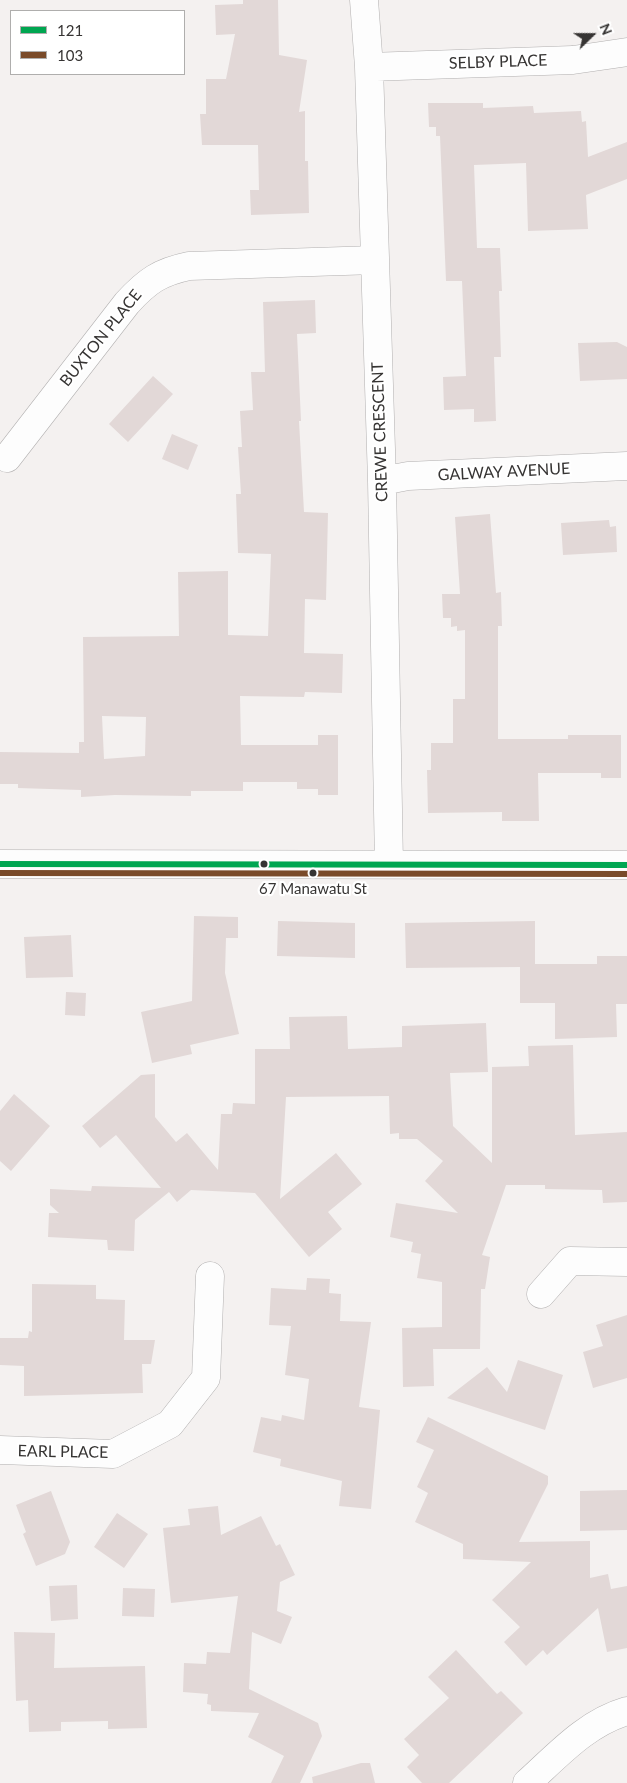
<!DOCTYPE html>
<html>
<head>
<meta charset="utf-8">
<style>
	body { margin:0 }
	#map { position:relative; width:627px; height:1783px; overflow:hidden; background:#f4f1f0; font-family:Lato,sans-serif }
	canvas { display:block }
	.legend { position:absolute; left:10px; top:10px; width:175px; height:65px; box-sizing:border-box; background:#fff; border:1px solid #afaead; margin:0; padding:6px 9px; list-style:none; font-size:15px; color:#363433 }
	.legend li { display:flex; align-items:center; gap:10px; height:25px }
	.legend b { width:25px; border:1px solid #afaead }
	.north { position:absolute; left:567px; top:10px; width:50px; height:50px; -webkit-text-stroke:4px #fff; paint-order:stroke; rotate:68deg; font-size:14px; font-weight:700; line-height:20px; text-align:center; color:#363433 }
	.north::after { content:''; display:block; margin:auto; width:18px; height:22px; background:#363433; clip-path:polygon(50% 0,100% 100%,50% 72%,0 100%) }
</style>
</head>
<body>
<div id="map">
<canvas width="627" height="1783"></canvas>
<ul class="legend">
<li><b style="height:6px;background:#00a651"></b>121</li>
<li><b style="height:6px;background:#7a4b2a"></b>103</li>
</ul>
<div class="north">N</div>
</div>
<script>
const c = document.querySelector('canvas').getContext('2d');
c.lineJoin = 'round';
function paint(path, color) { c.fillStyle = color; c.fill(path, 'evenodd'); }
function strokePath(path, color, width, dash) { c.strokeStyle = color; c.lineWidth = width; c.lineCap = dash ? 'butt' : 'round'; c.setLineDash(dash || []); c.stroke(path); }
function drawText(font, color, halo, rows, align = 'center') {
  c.font = font + ' Lato,sans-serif'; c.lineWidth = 4.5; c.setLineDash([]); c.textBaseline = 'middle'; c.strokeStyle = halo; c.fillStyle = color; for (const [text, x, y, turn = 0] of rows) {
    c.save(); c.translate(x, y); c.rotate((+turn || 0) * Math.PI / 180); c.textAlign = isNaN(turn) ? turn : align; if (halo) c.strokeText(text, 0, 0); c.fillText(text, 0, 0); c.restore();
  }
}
paint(new Path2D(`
	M243,0H278L279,55L307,60L299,112L305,111V161H308L309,213L251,215L250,190H259L258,145H202L200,114H206V79H226L235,34L216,35L215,5L243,4Z
	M428,103H483V108L533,106L534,113L581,111L582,122L586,121L588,157L627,142V179L586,195L588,229L528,231L526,163L474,165L477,248H500L502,291H499L501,357H494L496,421L474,422V409L444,410L443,377L466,376L462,281H446L440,136H436V127H429Z
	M315,300L316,333L297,334L301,421H299L304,512L328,513L326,600L305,599L304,653L343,654L342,693L305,692L304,697L240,696L241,745H318V735H338V795H318V789H297V782H243V791H191V796L115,795L81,797V790L18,788V784H0V752L79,753V742H84L83,637L179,636L178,572L228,571V635L268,636L271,554L238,553L236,494H241L238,447H242L240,411L253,410L251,372H265L263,302ZM102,716L146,717L145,756L104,759Z
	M617,342L627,347V379L580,381L578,343Z
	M153,376L173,394L128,442L109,424Z
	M172,434L198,445L188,470L162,459Z
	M490,514L496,593L501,592L502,626H498V739H568V735H621V778H601V773H538L539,821H502V812L428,813L427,770H431V743H453V699H465V630L457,631V626L451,627V618H443L442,594H460L455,517Z
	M609,520L610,527L616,526L617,552L563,555L561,523Z
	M194,916L238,917V938H226L225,973L239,1034L190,1045L192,1054L152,1063L141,1012L192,1001Z
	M278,921L355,923V958L277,956Z
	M535,921V964H597V956H627V1004H616L617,1037L555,1039V1003H520V967L406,968L405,923Z
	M71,935L73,977L26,978L24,937Z
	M66,992L86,993L85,1016L65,1015Z
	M347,1016L348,1049L402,1047V1026L486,1023L488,1072L450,1073L453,1126L492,1163V1067L529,1066L528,1046L573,1045L575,1135L627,1132V1202L603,1203L602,1190L545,1189V1185H506L482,1255L490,1257L485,1289H481L480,1349H433L434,1386L403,1387L402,1328L442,1327V1282L417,1278L421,1254L411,1252L413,1242L390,1237L396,1203L458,1213L425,1181L443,1161L417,1139H399V1133L390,1134L389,1096L286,1097L280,1199L336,1153L362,1184L328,1212L342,1229L309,1257L255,1193L191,1190L177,1202L169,1192L135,1220L134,1251L108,1250L107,1240L48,1237L49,1213H59L50,1205V1189L91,1191L92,1186L161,1188L116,1135L100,1148L82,1126L141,1075L155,1074V1117L176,1142L187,1133L218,1170L221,1114H232L233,1103L255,1104V1049H290L289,1017Z
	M14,1094L50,1126L11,1171L0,1161V1111Z
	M307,1278L330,1279L329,1293L341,1294L340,1321L371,1322L359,1407L380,1410L371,1509L339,1506L342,1481L280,1466L281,1459L253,1452L261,1417L281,1421L282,1415L304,1420L309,1379L285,1375L291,1326L269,1325L271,1288L306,1290Z
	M32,1284L96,1285V1299L125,1300L124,1340H155L151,1364H142L143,1393L24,1396V1366L0,1365V1338H28L29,1331L32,1332Z
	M627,1315V1378L593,1388L583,1352L603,1346L596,1325Z
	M518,1360L563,1375L545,1430L447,1398L487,1367L507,1392Z
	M428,1417L548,1476V1484L519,1542L590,1541V1578L608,1574L611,1589L627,1586V1648L607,1652L598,1608L547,1655L543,1650L526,1666L504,1642L520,1627L492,1600L531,1562L463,1559V1544L415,1522L428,1493L417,1487L434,1450L416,1442Z
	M627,1490V1530L580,1531V1491Z
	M51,1491L70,1542L65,1554L36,1566L23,1534L26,1532L16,1505Z
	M218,1506L221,1535L261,1516L276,1546L280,1544L295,1575L280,1582L277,1611L292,1617L281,1644L252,1632L249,1689L318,1723L322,1736L300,1783H271L284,1756L248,1737L259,1713L211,1711V1705L207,1704L208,1694L183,1692L184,1663L206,1664L207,1652L230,1653L238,1596L171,1603L163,1528L190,1525L188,1509Z
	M117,1513L148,1534L124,1568L94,1547Z
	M77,1585L78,1619L51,1621L49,1586Z
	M123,1588L155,1589L154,1617L122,1616Z
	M14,1632L55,1633L54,1668L145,1666L147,1728L108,1729V1721L61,1722V1731L29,1732L28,1700L16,1701Z
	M456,1650L497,1694L501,1691L523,1713L449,1783H422L407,1767L419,1755L404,1739L449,1698L428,1677Z
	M361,1763H370L375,1783H313L312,1777Z`), '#e2d8d7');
const street = new Path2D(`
	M364,0L369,67L382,481L389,864
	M369,67L573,60L627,52
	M7,458L127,303C147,281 160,272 189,266L375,260
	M382,481L408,476L627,466
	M541,1294L570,1261L627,1262
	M0,1450L113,1454L170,1424L206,1378L210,1276
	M527,1783C558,1755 586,1723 627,1711`);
const secondary = new Path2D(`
	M0,864L627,865`);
strokePath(street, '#b1afaf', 29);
strokePath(secondary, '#b1afaf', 29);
strokePath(street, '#fdfdfd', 28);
strokePath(secondary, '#fdfdfd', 28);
strokePath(new Path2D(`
	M0,864L627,865`), '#00a651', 6);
strokePath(new Path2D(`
	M0,873L627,874`), '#7a4b2a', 6);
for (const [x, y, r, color] of [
	[264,864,4.5,"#363433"],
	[313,873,4.5,"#363433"]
]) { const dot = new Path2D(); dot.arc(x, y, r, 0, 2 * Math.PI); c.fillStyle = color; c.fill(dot); strokePath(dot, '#fff', 2); }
drawText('15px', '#363433', '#fff', [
	["67 Manawatu St",313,889]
]);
drawText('16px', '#363433', '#fff', [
	["SELBY PLACE",498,62,-2],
	["BUXTON PLACE",101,338,-51],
	["CREWE CRESCENT",380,432,-92],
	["GALWAY AVENUE",504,472,-3],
	["EARL PLACE",63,1452,1]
]);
</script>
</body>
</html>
